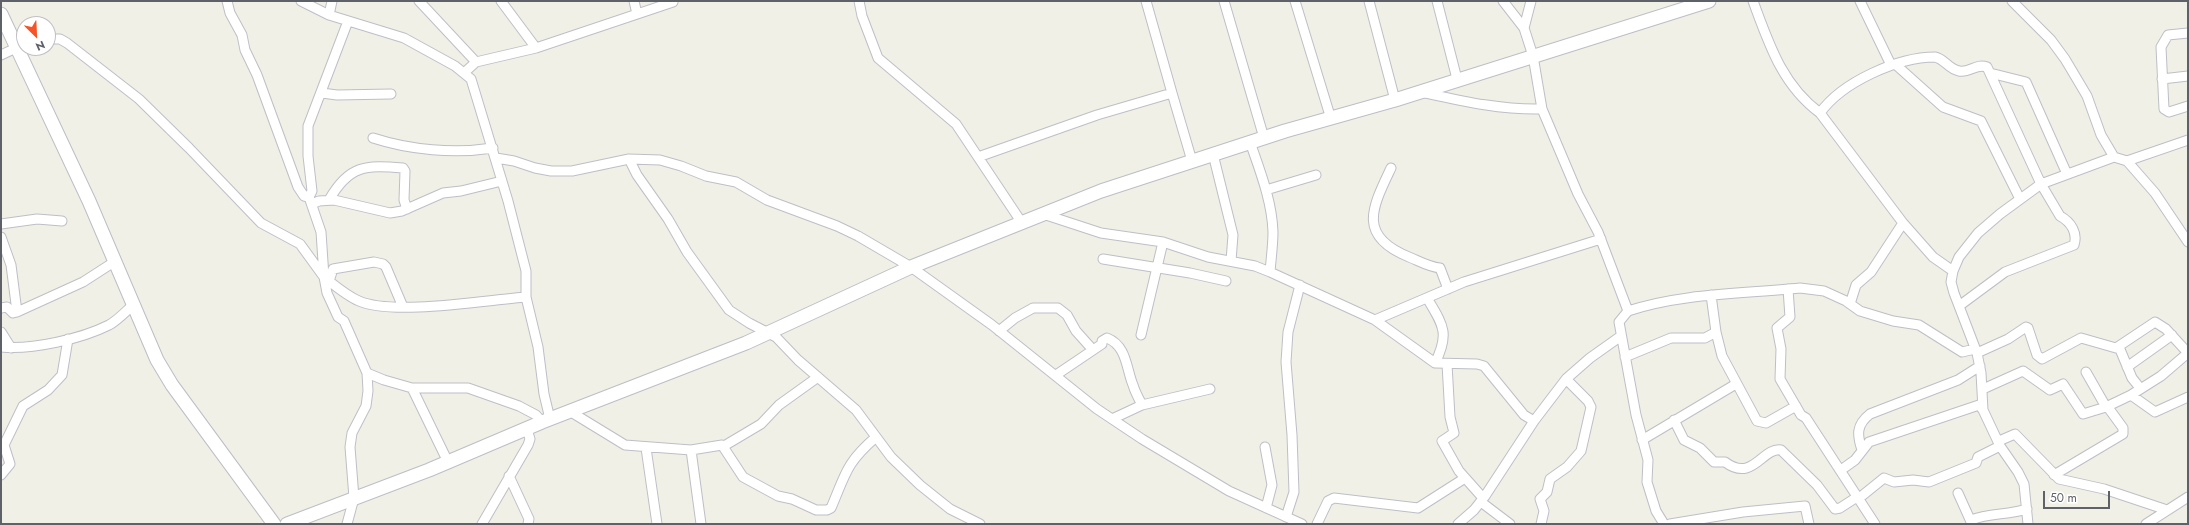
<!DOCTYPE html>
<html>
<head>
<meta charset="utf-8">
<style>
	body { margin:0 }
	#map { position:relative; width:2189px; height:525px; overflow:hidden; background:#f1f0e7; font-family:Jost,sans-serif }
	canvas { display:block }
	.frame { position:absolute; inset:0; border:2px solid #5e6168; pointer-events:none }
	.north { position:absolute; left:16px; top:16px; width:40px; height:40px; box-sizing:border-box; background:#fff; border:1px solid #bfc0c3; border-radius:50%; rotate:156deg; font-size:11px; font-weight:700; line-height:16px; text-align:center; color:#5e6168 }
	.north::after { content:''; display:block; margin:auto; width:14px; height:18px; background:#f75327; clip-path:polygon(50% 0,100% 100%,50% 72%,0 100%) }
	.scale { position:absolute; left:2043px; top:491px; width:67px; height:18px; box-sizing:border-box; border:2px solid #5e6168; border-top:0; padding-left:5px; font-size:12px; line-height:14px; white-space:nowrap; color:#5e6168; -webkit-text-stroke:3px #fff; paint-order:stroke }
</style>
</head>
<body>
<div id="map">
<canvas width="2189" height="525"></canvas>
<div class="frame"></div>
<div class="north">N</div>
<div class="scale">50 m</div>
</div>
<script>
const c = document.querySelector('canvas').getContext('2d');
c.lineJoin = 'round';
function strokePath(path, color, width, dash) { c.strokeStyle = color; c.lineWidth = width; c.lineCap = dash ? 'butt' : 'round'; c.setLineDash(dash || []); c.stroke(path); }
const street = new Path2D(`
	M227,1L230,13L242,35L245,50L257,75L298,187L304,196L309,197
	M301,1L329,15L404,38L455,66L471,79L508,201L526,271V297L538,347L544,394L550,419
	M419,1L476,62
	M501,1L536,48
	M634,1L637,14
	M859,1L862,16L878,58L956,124L1022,223
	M1146,1L1172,93
	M1224,1L1264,138
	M1295,1L1331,119
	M1369,1L1395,100
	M1437,1L1457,79
	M1503,1L1524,28L1533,56L1542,109L1578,194L1598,232L1628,311L1619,322L1636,415L1648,460L1647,482L1656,511L1664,524
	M1753,1C1769,44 1782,85 1820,113L1903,223L1933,257L1953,271
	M1860,1L1891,65
	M2012,1L2051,40L2065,59L2087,96L2101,135L2114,157L2127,161L2188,140
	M329,15L332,1
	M348,21L308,126V156L312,191L309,197L321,232L324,277C334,285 347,296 359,301C393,316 486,300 526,297
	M1524,28L1531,1
	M2188,33L2168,35L2161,47L2164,109L2169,112L2188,106
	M48,39H60L67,43L139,99L189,148L261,223L300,244L324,277L327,293L338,317L344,321L367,373L368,391L366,406L352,433L350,447L354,498L347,524
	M1,55L16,48
	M1895,64L1943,107L1981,121L2020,199
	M465,72L476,62L536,48L673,2
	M1990,73L2026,82L2067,174
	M2162,79L2188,76
	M1421,92C1462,101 1500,110 1542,109
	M322,93L337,95L391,94
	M1820,113C1842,82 1898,57 1935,57C1945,59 1948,69 1959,71C1970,73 1976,63 1987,67L2041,184L2060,216C2071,222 2078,233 2074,245L2005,272L1959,306
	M373,138C410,150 454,154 493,148
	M1250,142C1260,171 1272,201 1273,232C1273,245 1271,259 1270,272
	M1213,154L1233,235L1231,261
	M978,157L1097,115L1172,93L1192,161
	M496,158L514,161L535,168L551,171H572L629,159L660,160L681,166L706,176L736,182L767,200L837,226L858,236L911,267L992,325L1097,409L1142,439L1229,491L1302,524
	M629,159L637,175L668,219L687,252L729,310L749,323L776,337L798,360L856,410L891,457L920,485L950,509L980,524
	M2127,161L2155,193L2188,242
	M1391,168C1372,208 1357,236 1409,257C1419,261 1429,267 1440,268L1448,289
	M1266,190L1316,175
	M329,200C349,165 365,165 403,168L405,171L404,200L407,209
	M312,204L319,201L334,200L390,213L402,211L443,193L461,191L502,181
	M1043,214L1101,233L1163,242L1208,257L1255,266L1270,272L1375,320L1435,363L1477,364L1484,366L1524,415L1534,421L1566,379L1590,358L1621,336
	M1,224L37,219L62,221
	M1,237L11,265L17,312
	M1103,259L1190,273L1226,281
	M329,281L333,269L374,262L383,264L386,267L403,307
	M1788,289L1790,317L1777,328L1781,349L1780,379L1801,415L1806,418L1875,524
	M1711,295L1716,332L1722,356L1757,421L1766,423L1796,406
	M1427,298C1443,325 1450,333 1435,363
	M1850,304L1856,285L1871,272L1903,223
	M1,308L7,307L13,313L17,312L83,282L114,262
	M1628,311C1683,293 1742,294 1800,288L1824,291L1846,301L1860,311L1893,321L1919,325L1962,352L1975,349
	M1375,320L1464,282L1601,239
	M999,331L1015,318L1033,308H1058L1067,315L1076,331L1093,350
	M1,332L11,348
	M1141,335L1163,242
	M1,347C32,350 81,339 109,325C118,320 125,312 133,305
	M2119,347L2132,378L2140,388
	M1977,353L2008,339L2026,327L2028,328L2037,355L2042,359L2081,338L2116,348L2155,322L2166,329L2188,353
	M1625,357L1671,338H1705L1716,332
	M1447,364L1450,417L1454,433L1442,441L1459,471L1483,498
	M2127,367L2172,335
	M2086,372L2106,407
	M367,373L384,380L412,388H468L519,406L536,415L542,422
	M1056,375L1102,344V341L1107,338C1127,346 1126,368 1133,385C1135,392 1139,399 1142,405
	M412,388L448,462
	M1983,389L2023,371L2050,390L2063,384L2083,414L2106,407L2131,395L2155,412L2188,397
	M2131,395L2161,376L2188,353
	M571,412L625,445L691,450L722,445L743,477L778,496L792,499L816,510H827L831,508C846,473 846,463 876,437
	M1112,419L1142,405L1210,389
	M1674,420L1684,440L1700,448L1714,462H1725C1753,483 1762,447 1781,450L1817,485L1835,509L1840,508L1857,497
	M1642,440L1736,384
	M1999,441L2015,434L2059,479L2104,489L2167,510
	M724,446L761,424L779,405L818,377
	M1265,447L1272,485L1266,508
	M646,448L657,524
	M691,450L701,524
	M1862,450C1857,435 1856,425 1870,414L1958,380L1980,366
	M1841,470L1855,460L1869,442L1979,405L1983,410
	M1,475L10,464L4,445L23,406L48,390L62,375L68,339
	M2054,475L2123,434V428L2107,406
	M509,476L529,519L528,524
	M1958,493L1972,524
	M1858,499L1884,478L1894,482L1913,480L1929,482L1976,463L1978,457L2000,446
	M1481,502L1510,524
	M1286,517L1294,492L1292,435L1286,362L1288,332L1300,285
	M1971,520C1989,513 2008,515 2027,509
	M482,524L528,445L530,439L527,429
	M1317,524L1328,501L1334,498L1418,508L1465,478
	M1458,524L1474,510L1485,496L1534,421
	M1541,524L1544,511L1540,499L1547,492L1550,479L1567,467L1581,451L1591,407L1588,401L1566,379
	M1670,524L1743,512L1805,506L1809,524
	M2028,524L2024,484L2018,472L2000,446L1983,410L1981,373L1977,353L1954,293L1951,282L1953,271L1959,257L1978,233L2000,214L2041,184L2114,157
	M2146,524L2188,497`);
const secondary = new Path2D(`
	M1,14L89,201L157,360L172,385L274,524
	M287,524L429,470L542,422L746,343L911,267L1101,191L1285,131L1395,100L1709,1`);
strokePath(street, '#bebfc6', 11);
strokePath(secondary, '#bcbec5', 15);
strokePath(street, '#fff', 9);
strokePath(secondary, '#fff', 13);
</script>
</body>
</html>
